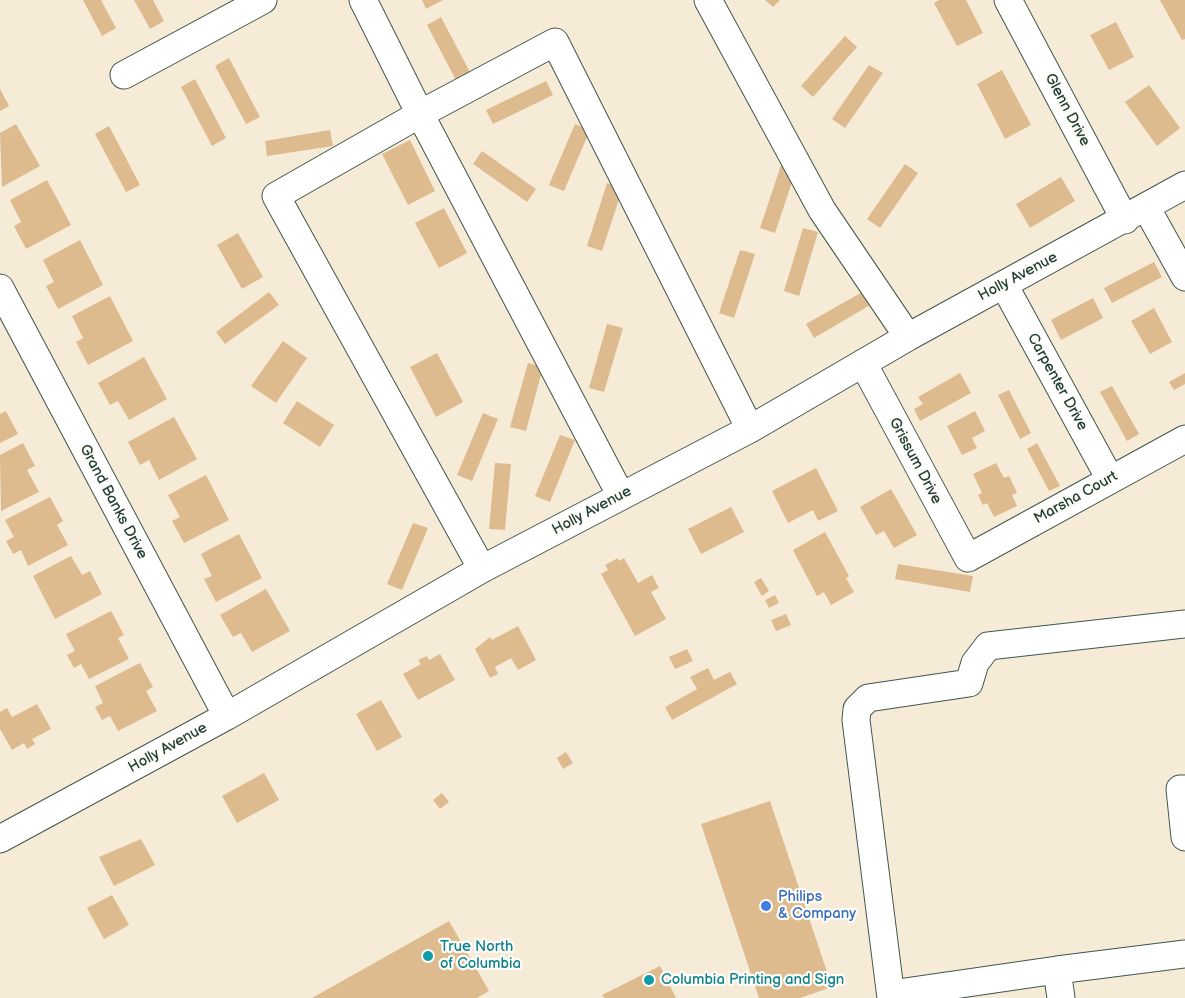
<!DOCTYPE html>
<html>
<head>
<meta charset="utf-8">
<style>
	body { margin:0 }
	canvas { display:block; background:#f6ebd7 }
</style>
</head>
<body>
<canvas width="1185" height="998"></canvas>
<script>
const c = document.querySelector('canvas').getContext('2d');
c.lineJoin = 'round';
function paint(path, color) { c.fillStyle = color; c.fill(path, 'evenodd'); }
function strokePath(path, color, width, dash) { c.strokeStyle = color; c.lineWidth = width; c.lineCap = dash ? 'butt' : 'round'; c.setLineDash(dash || []); c.stroke(path); }
function drawText(font, color, halo, rows, align = 'center') {
  c.font = font + ' "Balsamiq Sans",sans-serif'; c.lineWidth = 4.5; c.setLineDash([]); c.textBaseline = 'middle'; c.strokeStyle = halo; c.fillStyle = color; for (const [text, x, y, turn = 0] of rows) {
    c.save(); c.translate(x, y); c.rotate((+turn || 0) * Math.PI / 180); c.textAlign = isNaN(turn) ? turn : align; if (halo) c.strokeText(text, 0, 0); c.fillText(text, 0, 0); c.restore();
  }
}
paint(new Path2D(`
	M83,0H101L116,28L102,36Z
	M134,0H153L164,21L150,29Z
	M422,0H443L426,9Z
	M765,0H780L773,7Z
	M939,0H966L983,33L957,46L934,3Z
	M1160,0H1185V39L1182,40Z
	M441,17L472,76L458,84L427,25Z
	M1116,22L1134,57L1109,70L1090,35Z
	M845,36L857,47L813,97L801,86Z
	M229,58L260,117L246,124L215,66Z
	M869,65L883,73L845,128L832,119Z
	M1002,70L1031,125L1005,139L977,84Z
	M195,79L226,138L212,146L181,87Z
	M546,81L553,95L493,124L486,110Z
	M1149,85L1180,128L1157,146L1125,102Z
	M0,89L9,106L0,111Z
	M16,124L40,166L2,187L0,133Z
	M575,124L590,130L564,191L549,185Z
	M109,126L140,185L126,192L95,134Z
	M330,130L333,146L267,156L265,141Z
	M410,140L435,191L408,205L382,154Z
	M482,151L536,189L527,202L473,164Z
	M905,164L918,173L880,228L867,219Z
	M781,165L796,170L775,233L760,228Z
	M1061,177L1075,201L1030,228L1016,204Z
	M47,180L71,225L26,249L14,226L21,222L10,200Z
	M607,183L623,187L602,251L587,246Z
	M444,208L467,253L439,268L415,223Z
	M803,228L818,232L799,296L784,291Z
	M238,233L263,277L242,289L217,245Z
	M80,240L103,285L58,309L46,286L54,282L43,260Z
	M740,250L755,254L734,318L719,313Z
	M1154,262L1162,277L1112,303L1104,288Z
	M864,291L872,304L814,338L806,324Z
	M269,292L279,305L225,344L216,332Z
	M110,296L133,341L88,365L76,342L83,338L72,316Z
	M1093,298L1103,318L1061,340L1051,320Z
	M1154,308L1172,342L1150,354L1131,321Z
	M607,324L623,328L604,392L589,388Z
	M283,341L307,358L276,403L251,386Z
	M437,353L463,402L436,417L410,367Z
	M144,357L167,399L129,420L118,401L110,405L98,383Z
	M528,363L543,367L526,431L510,427Z
	M960,373L971,393L920,421L914,409L923,404L918,397Z
	M1185,373V384L1174,390L1169,382Z
	M1112,386L1139,434L1127,441L1100,392Z
	M1009,390L1031,433L1020,439L998,395Z
	M297,401L334,425L320,447L283,423Z
	M6,411L18,434L0,443V414Z
	M975,411L985,431L972,438L977,448L962,455L947,426Z
	M483,413L498,419L472,481L457,475Z
	M174,417L197,459L159,480L149,460L140,465L128,442Z
	M560,435L575,440L550,502L535,496Z
	M23,443L35,466L27,470L39,492L1,511L0,455Z
	M1037,443L1060,486L1049,491L1027,449Z
	M495,463L511,464L505,530L489,529Z
	M996,463L1004,478L1009,476L1017,493L1012,495L1017,506L994,517L987,503L983,505L978,495L982,493L973,474Z
	M816,468L838,511L818,521L813,510L788,523L772,491Z
	M206,475L229,520L184,543L172,521L180,517L168,495Z
	M891,489L917,535L894,548L884,531L876,535L860,507Z
	M50,497L63,521L57,525L68,545L28,566L21,550L13,554L6,541L14,537L5,520Z
	M731,507L744,532L701,554L688,529Z
	M413,523L428,528L402,590L387,584Z
	M825,532L849,576L846,578L854,592L831,605L824,592L817,596L793,550Z
	M239,534L262,578L216,602L204,579L212,576L201,554Z
	M71,556L82,575L90,571L102,594L55,619L33,576Z
	M618,558L619,561L624,558L638,583L652,575L659,588L651,592L666,619L635,636L601,574L608,570L605,565Z
	M898,564L973,576L970,592L895,579Z
	M761,578L769,591L762,596L754,582Z
	M266,589L290,631L252,652L241,633L233,637L220,615Z
	M775,595L779,603L769,608L765,600Z
	M111,611L124,635L118,638L129,659L89,679L81,664L74,668L67,655L75,651L66,634Z
	M786,614L791,625L776,631L771,620Z
	M518,626L536,660L518,670L511,658L495,667L498,674L490,678L475,649L490,637L492,640Z
	M687,649L693,661L675,669L669,657Z
	M440,654L455,680L418,700L403,674L421,664L418,660L427,656L429,660Z
	M140,663L153,687L146,691L157,711L118,731L110,716L102,720L95,707L103,703L95,686Z
	M708,668L714,680L730,672L737,684L672,720L665,707L697,689L690,677Z
	M381,700L402,737L377,751L356,714Z
	M37,704L51,729L32,739L35,744L27,749L24,743L12,750L0,729V712L7,708L12,717Z
	M566,752L573,763L563,769L557,758Z
	M264,773L279,800L237,823L222,796Z
	M442,793L449,802L440,809L433,800Z
	M770,801L832,987L800,998H759L701,824Z
	M141,839L155,865L114,886L99,857Z
	M112,895L129,925L104,939L87,908Z
	M449,921L489,991L477,998H312Z
	M660,966L676,998H604L602,995Z`), '#debb8e');
const minor = new Path2D(`
	M363,0L420,114L621,496
	M708,0L822,210L908,337
	M1008,0L1125,220
	M124,75L263,0
	M1146,207L1185,277
	M1004,285L1110,479
	M0,288L227,716
	M863,363L968,558L1185,439
	M482,569L276,196L420,114L555,42L750,429
	M1185,789H1180L1185,837
	M0,839L227,716L482,569L750,429L908,337L1185,185
	M891,994L1057,970
	M891,998L856,720L857,709L868,698L969,683L975,663L988,646L1185,624
	M1061,998L1057,970L1185,954`);
strokePath(minor, '#3f574c', 29);
strokePath(minor, '#fff', 27);
for (const [x, y, r, color] of [
	[766,906,6,"#3f7fe0"],
	[428,956,6,"#0f9aa8"],
	[649,980,6,"#0f9aa8"]
]) { const dot = new Path2D(); dot.arc(x, y, r, 0, 2 * Math.PI); c.fillStyle = color; c.fill(dot); strokePath(dot, '#fdfcf7', 2); }
drawText('15px', '#1f3d34', '#fdfcf7', [
	["Glenn Drive",1067,110,62],
	["Holly Avenue",1018,277,-28],
	["Carpenter Drive",1057,382,61],
	["Grissum Drive",915,461,62],
	["Marsha Court",1076,498,-29],
	["Grand Banks Drive",113,502,62],
	["Holly Avenue",592,511,-28],
	["Holly Avenue",168,748,-29]
]);
drawText('15px', '#366cbe', '#fdfcf7', [
	["Philips",778,897],
	["& Company",778,914]
], 'left');
drawText('15px', '#0d838f', '#fdfcf7', [
	["True North",440,947],
	["of Columbia",440,964],
	["Columbia Printing and Sign",661,980]
], 'left');
</script>
</body>
</html>
